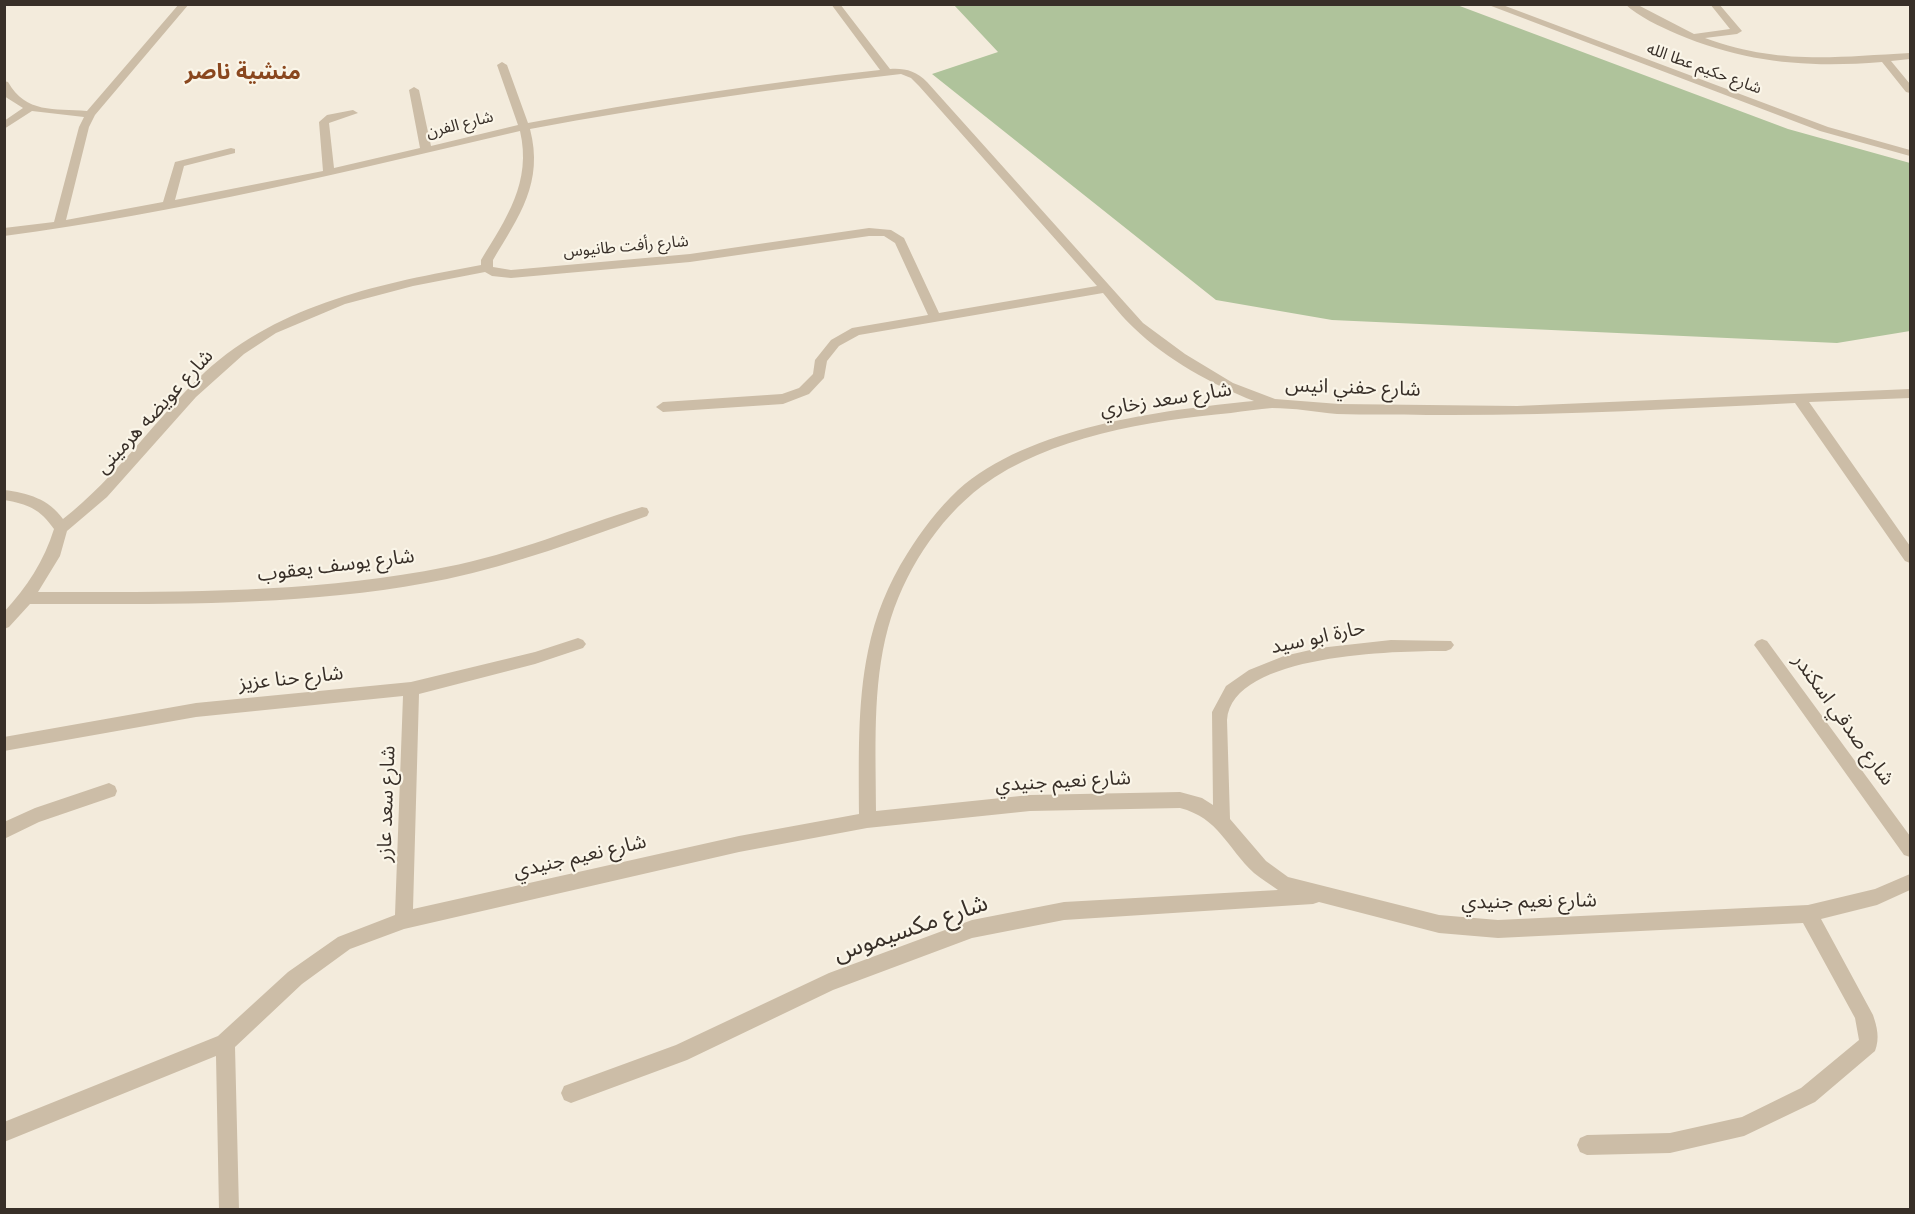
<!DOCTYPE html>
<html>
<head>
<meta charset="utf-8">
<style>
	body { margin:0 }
	#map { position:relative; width:1915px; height:1214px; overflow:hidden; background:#f3ebdc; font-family:"Space Grotesk",sans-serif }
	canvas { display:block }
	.frame { position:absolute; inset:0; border:6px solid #382f28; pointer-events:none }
</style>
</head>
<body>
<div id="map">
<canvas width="1915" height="1214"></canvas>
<div class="frame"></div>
</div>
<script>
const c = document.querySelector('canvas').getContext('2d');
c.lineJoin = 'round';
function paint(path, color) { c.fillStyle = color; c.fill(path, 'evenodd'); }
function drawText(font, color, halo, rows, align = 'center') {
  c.font = font + ' "Space Grotesk","Noto Sans Arabic",sans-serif'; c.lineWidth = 4.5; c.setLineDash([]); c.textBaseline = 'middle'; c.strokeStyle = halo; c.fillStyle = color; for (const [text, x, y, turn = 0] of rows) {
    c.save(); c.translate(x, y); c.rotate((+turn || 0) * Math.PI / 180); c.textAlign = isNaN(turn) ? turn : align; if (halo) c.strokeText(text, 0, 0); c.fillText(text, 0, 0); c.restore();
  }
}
paint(new Path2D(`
	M954,5H1457L1788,129L1910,163V331L1837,343L1332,320L1216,300L932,74L998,52Z`), '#afc39b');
paint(new Path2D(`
	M179,4H189L95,115L89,127L66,220L163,202L175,162L231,148L235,149V153L184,166L175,200L323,171L319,122L327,115L353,110L358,113L329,123L334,168L420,148L409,90L414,87L419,90L431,146L518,125L497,65L502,62L507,65L528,123C645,101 762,83 880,70L831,4H840L890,69C905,68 916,71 927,82L1143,323L1185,354L1233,383L1275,399L1339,404L1517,406L1910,389V398L1809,402L1910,546V563L1905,561L1795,403C1673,409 1550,416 1427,415C1397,414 1367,415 1337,414C1316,412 1294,408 1272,408C1259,409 1244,411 1231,413C1151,420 1048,437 982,486C937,520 903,574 888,628C872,687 876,751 876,811L1030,795L1180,792L1202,798L1213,805L1212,712L1226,686L1249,670L1284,656L1319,648L1391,640L1451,641L1454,645L1451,649L1446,651C1398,651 1232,653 1227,720L1230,819L1266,861L1288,877L1439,915L1498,920L1808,905L1875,889L1910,874V890L1877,905L1821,919L1873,1015C1877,1027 1880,1038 1875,1051L1815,1102L1744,1136L1670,1153L1587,1155L1580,1152L1577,1145L1580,1138L1587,1135L1670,1133L1742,1117L1801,1088L1859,1040L1855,1018L1803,923L1498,938L1439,933L1319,902L1313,904L1064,920L972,938L833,990L687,1060L571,1103L564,1100L561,1093L564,1086L676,1045L829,973L972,920L1064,902L1278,890C1270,884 1261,879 1254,873C1227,848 1219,818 1180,808L1030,811L867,828L739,852L404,929L350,949L302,984L235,1047L239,1210H219L216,1056L4,1142V1122L218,1036L288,972L338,937L395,915L403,696L196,717L4,751V737L196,703L411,682L535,652L578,638L583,640L586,644L583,648L535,664L419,694L413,909L739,836L859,814C859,760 857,704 868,651C875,616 888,584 907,554C921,531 938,509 958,490C1028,427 1162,410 1254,401C1213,385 1166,359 1134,328C1123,318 1113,305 1103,293L859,335L839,346L827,361L824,378L809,394L783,404L663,412L656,407L663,402L782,394L799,388L813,374L815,360L831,340L852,328L928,315L895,243L884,236H869L690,262L511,278L492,276L485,272L413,286L345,304L276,333L244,354L196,397L107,497L67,531L60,556L38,592C175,592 312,594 446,567C514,554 577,527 642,507L647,508L649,512L647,516C581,540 516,564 447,579C310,607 169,604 30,604L9,627L4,629V612C27,587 44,561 54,529C40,509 28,504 4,500V490C28,493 49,499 63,519C117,477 155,419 205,372C281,303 383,283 481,265V260C506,219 532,182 520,131C349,171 178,213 4,236V228L54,222L79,127L84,117L32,111L4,129V121L23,108L4,96V81L8,82C26,114 54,108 87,111ZM901,74L911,78L919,86L1097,286L939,313L904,238L891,230L869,228L690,254L511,270L493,267V260C519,216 544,183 530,129C653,106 777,88 901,74Z
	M1486,4H1500L1828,127L1910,150V156L1820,131Z
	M1625,4H1636L1694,34L1730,29L1710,4H1719L1742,31L1737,34L1705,38C1780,65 1834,57 1910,53V59L1891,61L1910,84V93L1906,92L1882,62C1808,68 1746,63 1677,34C1659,26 1639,17 1625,4Z
	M1762,639L1767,641L1910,836V857L1904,855L1757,649L1754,645L1757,641Z
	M109,783L115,786L117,791L115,796L39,822L4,839V822L35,808Z`), '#ccbda7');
drawText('16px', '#382f28', '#faf5e8', [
	["شارع حكيم عطا الله",1704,69,20],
	["شارع الفرن",460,125,-14],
	["شارع رأفت طانيوس",626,247,-5]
]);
drawText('20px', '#382f28', '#faf5e8', [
	["شارع حفني انيس",1353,388,2],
	["شارع سعد زخاري",1166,400,-9],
	["شارع عويضه هرمينى",155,412,-47],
	["شارع يوسف يعقوب",336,566,-7],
	["حارة ابو سيد",1318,638,-12],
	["شارع حنا عزيز",291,679,-6],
	["شارع صدقي اسكندر",1843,720,54],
	["شارع نعيم جنيدي",1063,782,-3],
	["شارع سعد عازر",387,804,-88],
	["شارع نعيم جنيدي",580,857,-13],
	["شارع نعيم جنيدي",1529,902,-1]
]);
drawText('bold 22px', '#8a471e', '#faf5e8', [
	["منشية ناصر",243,73]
]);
drawText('24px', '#382f28', '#faf5e8', [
	["شارع مكسيموس",911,929,-19]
]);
</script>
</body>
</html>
